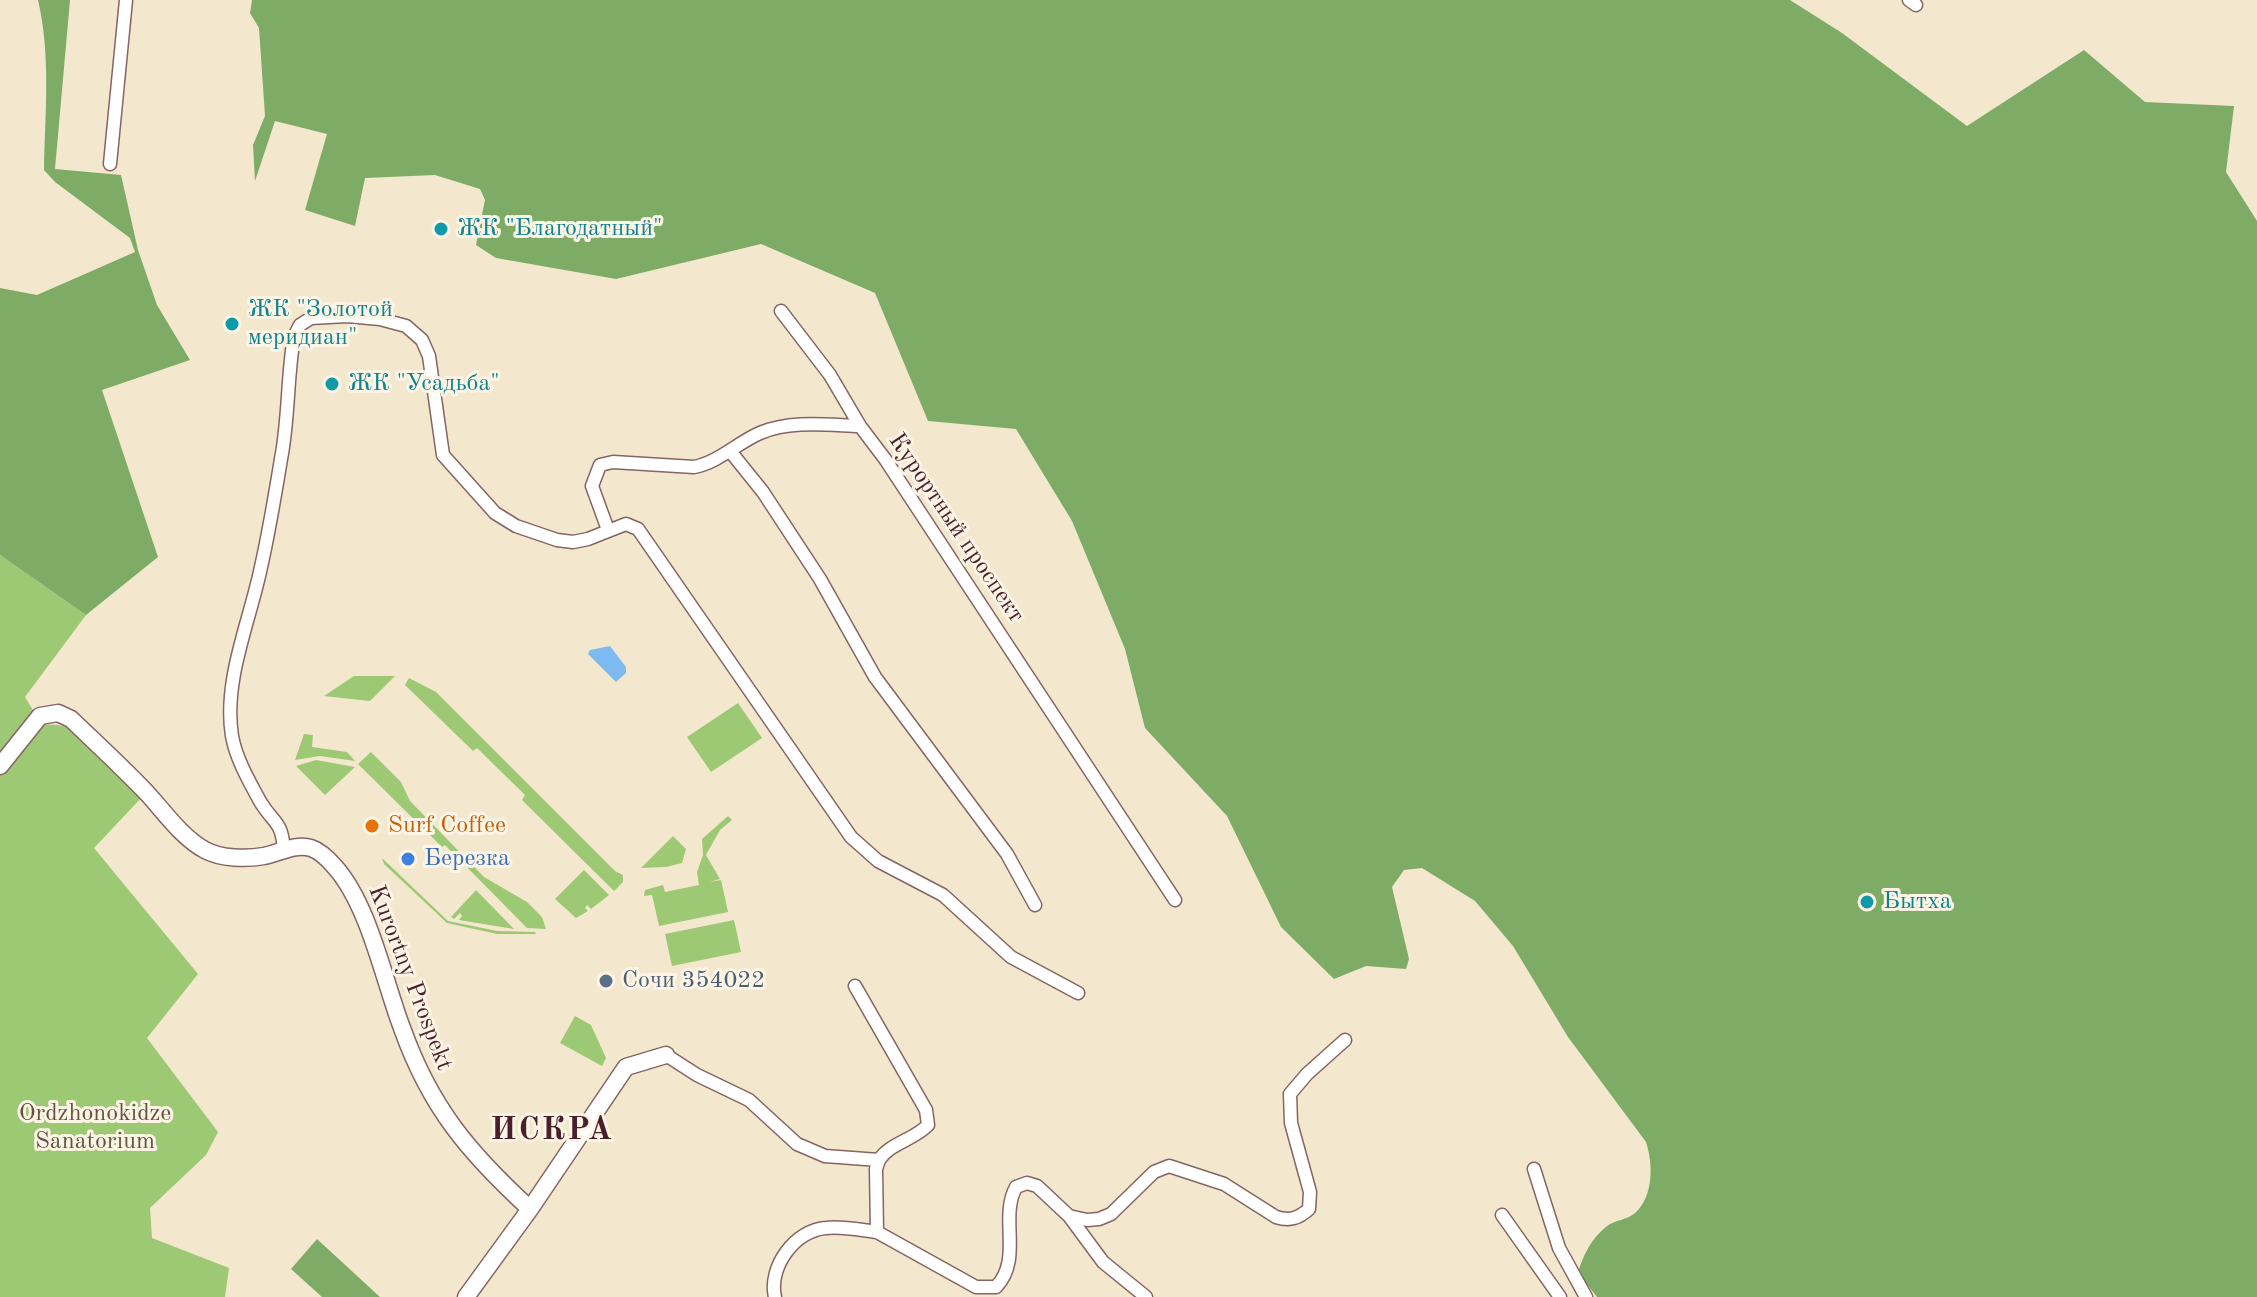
<!DOCTYPE html>
<html>
<head>
<meta charset="utf-8">
<style>
	body { margin:0 }
	canvas { display:block; background:#f3e8cd }
</style>
</head>
<body>
<canvas width="2257" height="1297"></canvas>
<script>
const c = document.querySelector('canvas').getContext('2d');
c.lineJoin = 'round';
function paint(path, color) { c.fillStyle = color; c.fill(path, 'evenodd'); }
function strokePath(path, color, width, dash) { c.strokeStyle = color; c.lineWidth = width; c.lineCap = dash ? 'butt' : 'round'; c.setLineDash(dash || []); c.stroke(path); }
function drawText(font, color, halo, rows, align = 'center') {
  c.font = font + ' "Old Standard TT",serif'; c.lineWidth = 6; c.setLineDash([]); c.textBaseline = 'middle'; c.strokeStyle = halo; c.fillStyle = color; for (const [text, x, y, turn = 0] of rows) {
    c.save(); c.translate(x, y); c.rotate((+turn || 0) * Math.PI / 180); c.textAlign = isNaN(turn) ? turn : align; if (halo) c.strokeText(text, 0, 0); c.fillText(text, 0, 0); c.restore();
  }
}
paint(new Path2D(`
	M0,555L86,615L25,697L42,725C87,719 117,766 144,795L94,848L198,974L147,1038L218,1132L206,1155L150,1208L152,1238L229,1268L225,1297H0Z
	M354,676H395L370,701L324,696Z
	M409,678L436,692L615,871L623,875V882L614,891L522,800L525,795L477,748L473,751L405,685Z
	M738,703L762,738L711,772L687,737Z
	M304,734L313,735L312,747L347,752L355,761L320,756L295,760Z
	M371,752L401,782L410,801L484,877L527,902L542,917L546,929L527,928L445,845L442,847L358,764Z
	M316,760L355,767L325,795L296,766Z
	M728,816L732,820L720,830L706,855L720,879L709,882L721,880L728,912L659,926L652,895L644,896L645,890L663,885L665,892L699,885L697,872L703,855L702,839Z
	M673,836L686,849L682,863L666,867L641,868Z
	M382,858L448,921L497,931L535,932L536,934H497L447,923L384,864Z
	M584,870L609,895L591,909L587,905L585,908L588,911L576,918L555,899Z
	M476,890L514,929L459,920L462,916L460,913L454,919L451,917Z
	M734,920L741,952L672,966L665,934Z
	M575,1016L591,1025L606,1058L602,1066L560,1043Z`), '#9dc874');
paint(new Path2D(`
	M38,0H70L55,169L121,175L138,250L157,305L190,360L102,390L158,557L86,615L0,555V288L37,295L135,252L130,238L55,182L44,170C45,113 51,56 38,0Z
	M252,0H1790L1842,33L1967,126L2084,50L2145,102L2234,106L2226,172L2257,221V1297H1597L1578,1273C1583,1255 1591,1239 1607,1226C1615,1220 1627,1220 1635,1213C1654,1196 1653,1163 1646,1142L1568,1037L1513,946L1475,901L1422,868L1404,870L1392,887L1409,959L1406,969L1366,966L1334,979L1281,927L1227,816L1145,728L1125,649L1072,521L1016,429L928,421L875,293L761,244L616,279L496,258L476,245L485,200L480,189L435,175L365,178L355,226L305,210L327,134L275,121L255,181L253,145L265,116L259,28L250,13Z
	M317,1239L380,1297H322L291,1269Z`), '#7eac66');
paint(new Path2D(`
	M610,646L626,667V673L616,682L588,654L590,650Z`), '#7dbaf0');
const minor = new Path2D(`
	M1909,0L1916,5
	M110,164L126,0
	M781,311L830,375L860,426
	M730,451L763,492L820,579L875,677L1007,854L1035,905
	M608,530L592,486L600,465L613,462L694,467C719,462 737,443 760,433C791,420 827,425 860,426L885,459L1175,900
	M284,851C282,821 275,825 261,803C250,783 236,759 232,736C223,680 250,621 261,567C269,532 275,495 281,459C289,418 287,377 294,337L300,325L311,318L347,316L380,319L406,326L422,340L429,356L443,455L495,513L516,526L557,540L573,542L588,539L626,524L638,529L851,837L878,861L943,895L1011,957L1078,993
	M666,1055L697,1075L749,1100L797,1144L825,1156L879,1160C890,1143 914,1140 928,1125L926,1110L855,986
	M879,1160L876,1169L877,1232L976,1287H996C1023,1259 999,1218 1016,1187L1027,1183L1037,1186L1069,1216L1103,1262L1146,1297
	M1534,1169L1559,1248L1586,1297
	M1502,1215L1560,1297
	M1069,1216L1087,1220L1099,1219L1111,1214L1154,1172L1169,1166L1224,1184L1276,1217C1289,1221 1298,1219 1309,1209L1310,1192L1291,1123L1290,1094L1307,1074L1345,1040
	M775,1297C768,1267 795,1230 826,1228C842,1226 860,1230 877,1232`);
const tertiary = new Path2D(`
	M0,766L40,716L58,713L71,719C96,743 121,766 145,791C163,810 181,837 205,850C221,859 247,859 264,856C279,853 296,843 311,848C320,851 329,860 335,867C369,905 384,981 402,1028C430,1107 469,1153 530,1209
	M466,1297L530,1209L626,1067L666,1055`);
strokePath(minor, '#856564', 15);
strokePath(tertiary, '#856564', 19);
strokePath(minor, '#fff', 12);
strokePath(tertiary, '#fff', 16);
for (const [x, y, r, color] of [
	[441,229,8,"#0f9aa8"],
	[232,324,8,"#0f9aa8"],
	[332,384,8,"#0f9aa8"],
	[372,826,8,"#e8710a"],
	[408,859,8,"#3f7fe0"],
	[1867,902,8,"#0f9aa8"],
	[606,981,8,"#5c6f8a"]
]) { const dot = new Path2D(); dot.arc(x, y, r, 0, 2 * Math.PI); c.fillStyle = color; c.fill(dot); strokePath(dot, '#fcf5e5', 3); }
drawText('24px', '#0d838f', '#fcf5e5', [
	["ЖК \"Благодатный\"",457,229],
	["ЖК \"Золотой",248,310],
	["меридиан\"",248,338],
	["ЖК \"Усадьба\"",348,384],
	["Бытха",1883,902]
], 'left');
drawText('24px', '#4a1f2b', '#fcf5e5', [
	["Курортный проспект",956,528,56],
	["Kurortny Prospekt",410,978,69]
]);
drawText('24px', '#c56008', '#fcf5e5', [
	["Surf Coffee",388,826]
], 'left');
drawText('24px', '#366cbe', '#fcf5e5', [
	["Березка",424,859]
], 'left');
drawText('24px', '#4e5e75', '#fcf5e5', [
	["Сочи 354022",622,981]
], 'left');
drawText('24px', '#635241', '#fcf5e5', [
	["Ordzhonokidze",95,1114],
	["Sanatorium",95,1142]
]);
c.letterSpacing = '2px';
drawText('bold 32px', '#4a1f2b', '#fcf5e5', [
	["ИСКРА",552,1131]
]);
c.letterSpacing = '0px';
</script>
</body>
</html>
